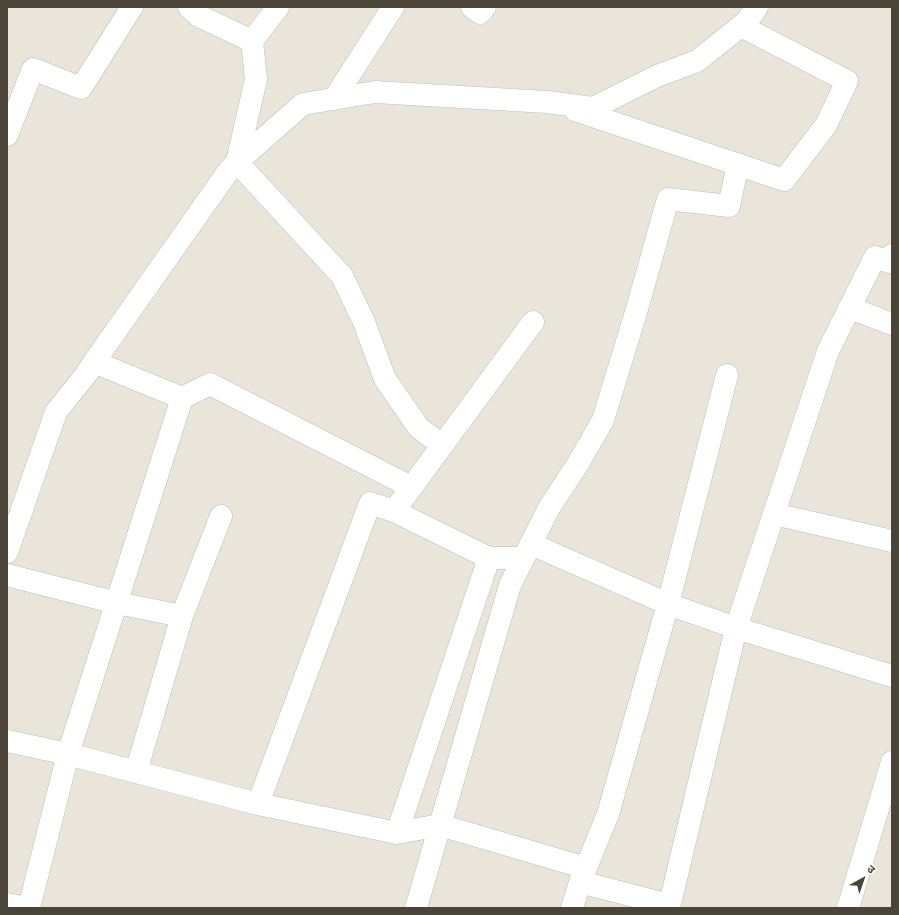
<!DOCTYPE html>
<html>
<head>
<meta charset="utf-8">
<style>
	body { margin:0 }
	#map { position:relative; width:899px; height:915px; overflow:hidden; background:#f6f3ec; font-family:"DejaVu Sans","Noto Sans Devanagari",sans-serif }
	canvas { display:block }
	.frame { position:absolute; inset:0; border:8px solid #4b4439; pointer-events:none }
	.north { position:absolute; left:843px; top:859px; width:40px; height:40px; -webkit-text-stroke:3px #fff; paint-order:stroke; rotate:40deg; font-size:11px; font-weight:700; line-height:16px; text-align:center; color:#4b4439 }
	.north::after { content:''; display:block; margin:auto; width:14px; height:18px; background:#4b4439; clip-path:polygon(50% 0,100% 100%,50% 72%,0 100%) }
</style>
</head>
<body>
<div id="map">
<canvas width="899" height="915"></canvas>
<div class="frame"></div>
<div class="north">उ</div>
</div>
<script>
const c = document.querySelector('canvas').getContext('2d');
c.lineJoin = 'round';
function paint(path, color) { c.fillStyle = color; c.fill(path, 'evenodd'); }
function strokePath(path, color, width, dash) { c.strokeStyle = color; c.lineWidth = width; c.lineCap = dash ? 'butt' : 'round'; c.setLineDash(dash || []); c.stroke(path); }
paint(new Path2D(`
	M7,7H892V908H7Z`), '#eae5da');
const minor = new Path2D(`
	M472,7L480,13L485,7
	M252,41L278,7
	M334,99L393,7
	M575,110L784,180L826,125L847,81L741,26
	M7,135L33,69L81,88L132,7
	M850,308L892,324
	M94,362L182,398L210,384L411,487
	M442,445L419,428L385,379L364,322L342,276L237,162L303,104L375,92L547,102L593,108L657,76L697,61L741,26L748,20L757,7
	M774,514L892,541
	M531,544L668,604L736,628L892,676
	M7,552L56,412L87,373L94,362L227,173L237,162L256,79L252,41L199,16L189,7
	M523,558H489L394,511L533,322
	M7,575L117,603L182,616L221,516
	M7,741L68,754L258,804L397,833L440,825L586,868
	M136,772L182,616
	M258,804L370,503L394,511
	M397,833L489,558
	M580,882L669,905
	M7,904L26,908
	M29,908L68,754L182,398
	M416,908L510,585L549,508L579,462L603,420L637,309L668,199L729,206L738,164
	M572,908L580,882L608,814L668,604L727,375
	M669,908L736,628L828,351L875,257L889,262L892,255
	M848,908L892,762`);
strokePath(minor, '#c2bbae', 23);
strokePath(minor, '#fff', 22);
</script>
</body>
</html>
